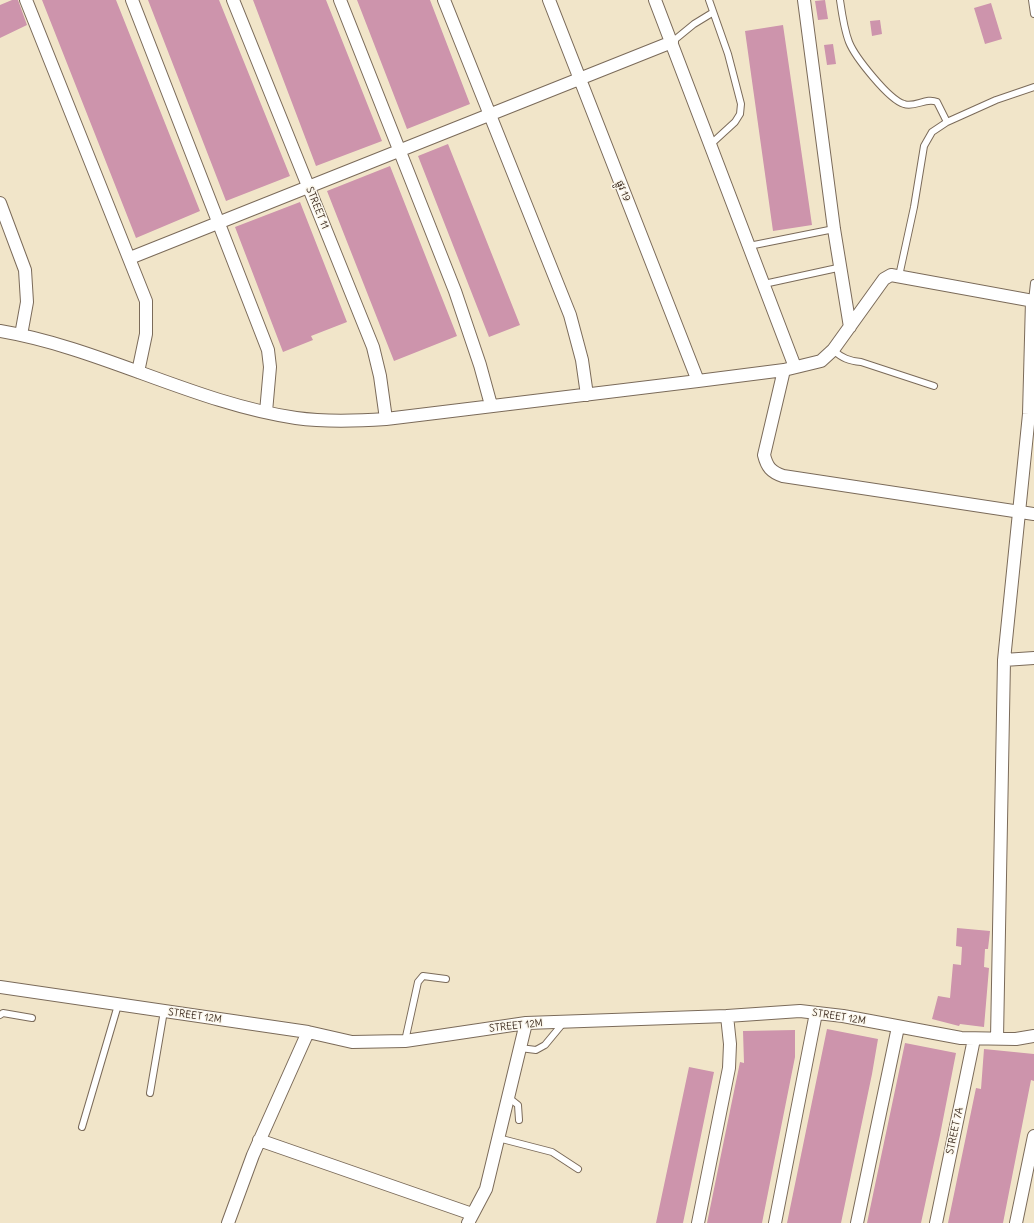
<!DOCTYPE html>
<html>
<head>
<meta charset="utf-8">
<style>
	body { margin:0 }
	canvas { display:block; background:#f1e5c9 }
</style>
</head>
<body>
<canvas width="1034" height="1223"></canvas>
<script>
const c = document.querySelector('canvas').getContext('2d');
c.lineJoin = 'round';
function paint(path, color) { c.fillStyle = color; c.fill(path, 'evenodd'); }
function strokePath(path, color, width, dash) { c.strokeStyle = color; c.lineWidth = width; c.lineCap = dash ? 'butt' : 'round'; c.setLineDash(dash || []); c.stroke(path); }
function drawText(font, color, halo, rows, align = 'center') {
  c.font = font + ' Delius,"Noto Sans Khmer",sans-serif'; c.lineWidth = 3; c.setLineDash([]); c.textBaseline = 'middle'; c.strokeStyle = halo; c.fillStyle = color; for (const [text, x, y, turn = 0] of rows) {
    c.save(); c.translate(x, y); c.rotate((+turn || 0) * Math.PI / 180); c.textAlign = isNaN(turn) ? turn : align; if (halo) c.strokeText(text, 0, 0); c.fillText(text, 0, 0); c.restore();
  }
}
paint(new Path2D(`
	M12,0H18L27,25L0,38V5Z
	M42,0H116L200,211L136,238Z
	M148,0H219L290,176L226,201Z
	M253,0H326L382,141L316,166Z
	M357,0H430L470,104L407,129Z
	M825,0L828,19L818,20L815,1Z
	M991,3L1002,39L985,44L974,8Z
	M880,20L882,34L872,36L870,21Z
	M783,25L812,225L773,231L745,31Z
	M833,44L836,64L827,65L824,45Z
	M448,144L520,325L489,337L418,156Z
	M390,166L457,336L394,361L327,191Z
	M300,202L347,322L311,336L313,340L283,352L235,227Z
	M957,928L990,931L988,949H985L984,967L989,968L984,1027L960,1024L959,1026L932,1019L938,996L950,998L953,964L961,965L962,947L956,946Z
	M827,1029L878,1039L872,1074L841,1223H787Z
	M795,1030V1057L762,1223H707L740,1062L744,1063L743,1031Z
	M905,1043L956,1053L940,1135L921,1223H867Z
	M984,1049L1034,1054V1081L1031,1080L1003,1223H948L976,1088L981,1089Z
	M689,1067L714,1072L683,1223H656Z`), '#cd94ac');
const lane = new Path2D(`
	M709,0L728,54L741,104L740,114L735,122L711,144
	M840,0C842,14 844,29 849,42C855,57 889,100 904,104C915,108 926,97 937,102L947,122
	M1032,0L1034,14
	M672,42L694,24L712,13
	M749,246L834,229
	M899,276L914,207L924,146L932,132L947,122L996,100L1034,87
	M764,284L842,267
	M1032,301L1034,283
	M833,350C842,358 849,361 861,362L934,386
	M0,1015L3,1013L32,1018
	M405,1041L418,982L423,976L446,979
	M520,1048L536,1050L545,1045L564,1022
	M150,1093L164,1011
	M508,1097L518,1105L519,1120
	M82,1127L118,1005
	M498,1138L552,1152L578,1169`);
const street = new Path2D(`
	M26,0L146,301V334L138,372
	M132,0L268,350L270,367L266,412
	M233,0L373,347L380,376L386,419
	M340,0L455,291L480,365L491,405
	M444,0L570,315L582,360L587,395
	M549,0L698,381
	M655,0L795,367
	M804,0L834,229L850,327
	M0,203L25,270L27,302L21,335
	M130,258L672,42
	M0,331C101,348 194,403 296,418C325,422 356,421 386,419L698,381L784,370L821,361L833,350L884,279L891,275L1034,301
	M784,370L764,455C767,467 771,472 783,476L1034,514
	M1004,660L1034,658
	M0,987L308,1032L352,1042L405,1041L526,1023L727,1016L800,1011L843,1016L961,1038L1016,1039L1034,1036
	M997,1038L1004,660L1029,414L1032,301
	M259,1140L472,1214
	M228,1223L253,1155L308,1032
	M468,1223L486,1189L526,1023
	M698,1223L729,1068L730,1044L727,1016
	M775,1223L816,1013
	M857,1223L898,1027
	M936,1223L974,1039
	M1016,1223L1034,1136`);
strokePath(lane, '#7b6b5a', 8);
strokePath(street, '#7b6b5a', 14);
strokePath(lane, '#fff', 6);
strokePath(street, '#fff', 12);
drawText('10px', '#3b2a1e', '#fbf7ec', [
	["ផ្លូវ 19",623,191,68],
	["STREET 11",317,208,68],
	["STREET 12M",195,1016,8],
	["STREET 12M",839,1017,9],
	["STREET 12M",516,1026,-6],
	["STREET 7A",955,1131,-78]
]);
</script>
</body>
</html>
